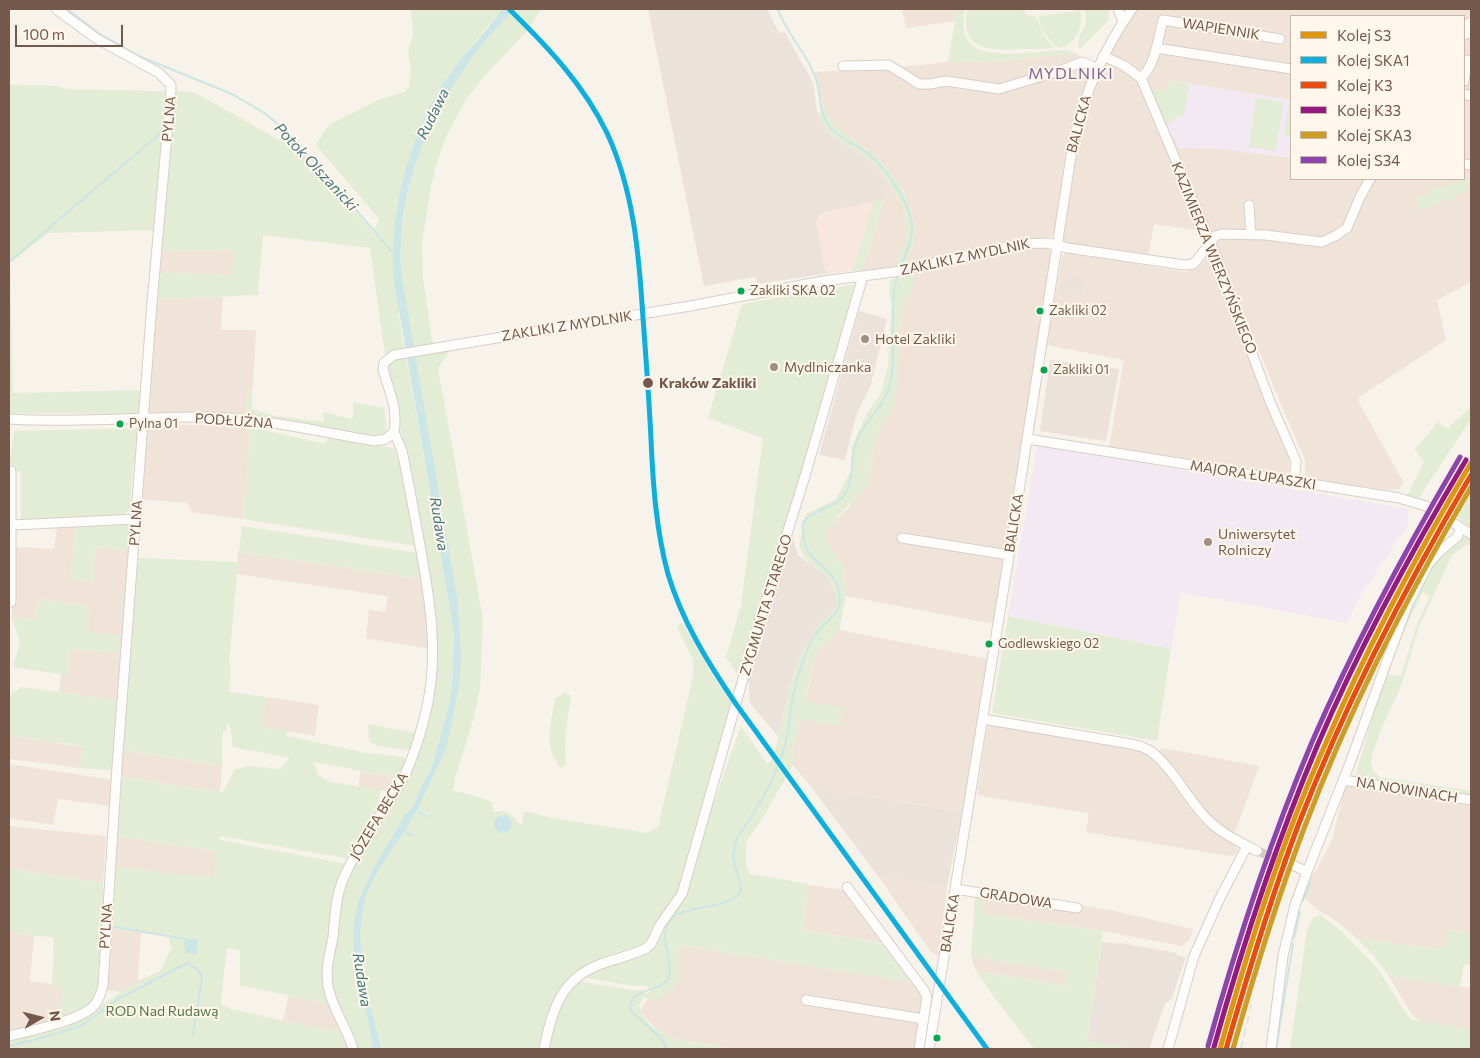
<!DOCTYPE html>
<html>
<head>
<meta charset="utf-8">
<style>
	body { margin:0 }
	#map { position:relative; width:1480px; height:1058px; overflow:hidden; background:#f7f2ea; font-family:Commissioner,sans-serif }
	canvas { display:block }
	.frame { position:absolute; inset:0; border:10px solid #74594b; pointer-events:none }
	.legend { position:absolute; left:1290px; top:15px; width:175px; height:165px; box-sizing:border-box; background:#fff7eb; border:1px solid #c7b8ab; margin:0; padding:6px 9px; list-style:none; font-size:15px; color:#74594b }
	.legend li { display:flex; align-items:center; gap:10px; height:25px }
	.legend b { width:25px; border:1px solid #c7b8ab }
	.north { position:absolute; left:15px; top:993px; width:50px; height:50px; -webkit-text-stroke:4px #fff7eb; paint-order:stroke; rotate:82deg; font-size:14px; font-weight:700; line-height:20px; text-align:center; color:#74594b }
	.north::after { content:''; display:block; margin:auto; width:18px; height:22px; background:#74594b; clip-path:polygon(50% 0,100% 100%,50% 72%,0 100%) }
	.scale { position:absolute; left:15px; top:25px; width:108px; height:22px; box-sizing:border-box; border:2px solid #74594b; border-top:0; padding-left:6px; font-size:15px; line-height:18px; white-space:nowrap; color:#74594b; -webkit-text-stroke:4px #fff7eb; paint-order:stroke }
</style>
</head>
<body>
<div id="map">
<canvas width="1480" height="1058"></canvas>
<div class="frame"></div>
<ul class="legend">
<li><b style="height:6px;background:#dd970f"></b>Kolej S3</li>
<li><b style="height:6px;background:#0cb0e0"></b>Kolej SKA1</li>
<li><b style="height:6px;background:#e84d0f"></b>Kolej K3</li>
<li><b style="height:6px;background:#951a80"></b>Kolej K33</li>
<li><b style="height:6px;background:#ce9d25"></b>Kolej SKA3</li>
<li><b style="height:6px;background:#8e44ad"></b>Kolej S34</li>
</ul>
<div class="north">N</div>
<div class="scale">100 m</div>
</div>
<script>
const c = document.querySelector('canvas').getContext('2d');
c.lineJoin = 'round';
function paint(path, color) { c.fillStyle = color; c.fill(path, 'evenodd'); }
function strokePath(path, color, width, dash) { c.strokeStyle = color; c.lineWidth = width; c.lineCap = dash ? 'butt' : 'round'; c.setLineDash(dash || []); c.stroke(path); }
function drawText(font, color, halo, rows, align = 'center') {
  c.font = font + ' Commissioner,sans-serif'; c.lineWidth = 4; c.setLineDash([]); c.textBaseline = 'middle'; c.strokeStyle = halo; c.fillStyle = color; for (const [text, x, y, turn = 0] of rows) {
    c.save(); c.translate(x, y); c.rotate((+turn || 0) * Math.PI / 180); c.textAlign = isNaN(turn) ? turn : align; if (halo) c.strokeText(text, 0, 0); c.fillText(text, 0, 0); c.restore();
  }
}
paint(new Path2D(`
	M902,9H957L955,21L906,28Z
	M1137,9H1471V282L1437,300L1446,340L1359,397V403L1404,483L1399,489L1387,490L1305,478V459L1283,409L1208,227L1196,230L1154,224L1148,257L1065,244L1062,240L1061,237L1079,129L1100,71L1127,20ZM1291,16H1464V179H1291Z
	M1076,53L1092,69L1081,96L1072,125L1055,232L1050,238H1030L906,265L912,250L914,239V226L904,191L884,165L868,150L840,131L830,118L827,111L824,112L815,72L889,68L948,62L996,61Z
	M890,186L902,204L904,213L907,240L895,268L862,270L888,187Z
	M1042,246L1049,249L1052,255L995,624L846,596L843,568L825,538L828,527L848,509L870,475L874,445L880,427L892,411L900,322L903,305L913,289V272L1017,247Z
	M234,250L232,275L160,272L162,251Z
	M1068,252L1184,272L1194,269L1201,265L1207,257H1211L1288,453L1290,470L1286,474L1109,447L1124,360L1047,345L1062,256L1065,253Z
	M223,297L221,330H256L253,386L252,390L247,391L246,416L196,413H148L157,299Z
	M149,425H216L250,428L243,519L192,512L187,503L140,499L145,428Z
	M76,527L70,578L92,582L95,547L130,550L124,636L88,633L89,606L38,599L35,620L12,618L14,547L54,549L57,528Z
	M238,552L422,579L430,649L366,638L369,610L385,612L388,596L237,574Z
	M839,630L989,659L964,812L812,788L793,765L794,745L800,719L818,651Z
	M70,649L121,653L117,701L59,692L61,674H67Z
	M267,697L319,705L315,736L262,727Z
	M991,725L1128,747L1152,755L1163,748L1259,766L1231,843L1238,849L1234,856H1229L1086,832L1089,813L986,797L977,794L987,728Z
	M9,735L82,747L80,768L9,759Z
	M123,750L222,766L220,793L122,777L120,776Z
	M9,764L113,780L110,806L58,799L53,825L9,818Z
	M361,771L399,778L392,792L358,787Z
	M1355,784L1471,801V933L1449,930L1442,950L1356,938L1340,924L1329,916L1319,911L1302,896L1306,881L1316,871L1332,840L1345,787Z
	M9,826L106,836L103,883L9,869Z
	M117,836L216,851L214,879L114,867Z
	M878,876L947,886L939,956L930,951Z
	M809,885L843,890L882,943L802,930Z
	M985,888L1109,910L1193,929L1190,939L1182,946L1103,931L982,914Z
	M109,928L141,933L138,981L121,992L105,990Z
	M9,931L34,936L30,981L52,984V987L63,990L61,1018L9,1032Z
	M680,945L924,984L918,1049H734L674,1039L659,1031L646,1019L640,1010L648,1000H651L680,975Z
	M971,956L1067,971L1064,986L976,971Z
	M1388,975L1471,988V1029L1420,1022L1411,1013Z
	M289,995L329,1004L335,1020L345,1034L283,1021Z`), '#f0e4d8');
paint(new Path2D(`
	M874,201L852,271L830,273L825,270L816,222L821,213Z`), '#f7e7de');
paint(new Path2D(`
	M648,9H767L779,33L785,32L813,83L817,112L830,135L863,156L881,171L890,186L888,187L884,199L821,213L816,222L825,270L830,273L758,284L755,277L704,286Z
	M1064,275L1084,280L1081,296L1060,292Z
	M859,311L887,319L871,384L856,416L845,460L819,455Z
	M1050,360L1119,369L1106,441L1040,431Z
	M791,531L798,555L829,578L836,596V608L816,630L797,661L778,736L750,703L748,673Z
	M812,788L962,812L947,886L878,876Z
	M1102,942L1119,944L1121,943L1177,953V955L1186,957L1172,998L1165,1004L1149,1049H1134L1087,1041Z`), '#eae2db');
paint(new Path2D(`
	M1169,80L1291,100V158L1218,149L1177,148V140L1169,136L1151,90L1167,92Z
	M1037,445L1408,509L1409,523L1359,598L1347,623L1180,592L1171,649L1008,616Z`), '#f3e9f2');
paint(new Path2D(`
	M411,9H502L447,76L439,89L419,130L402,184L399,317L405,351L385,355L370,248L263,235L258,295L157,299L160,272L231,275L234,250L162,251L163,230L48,233L10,263L13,393L144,390L142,414L9,413V85L56,86L69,89L194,92L281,141L279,133L283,131L373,232L379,219L316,145L325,130L332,123L380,99L405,92L409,86L411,70L408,51L413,35Z
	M515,9H541L527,31L489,71L466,99L446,137L436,166L431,187L422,243L423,278L433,346L414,349C409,322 402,294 401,266C398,168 446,76 515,9Z
	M957,9H965C955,55 990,55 1024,53C1038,52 1052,51 1066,50L1076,53L996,61L948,62Z
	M968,9H1023L1026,15L1036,16L1042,32L1053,48C1043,49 1032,49 1022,49C992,51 957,51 968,9Z
	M1070,9H1080C1084,26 1077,46 1057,48C1049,39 1038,28 1039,16L1075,11V9Z
	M1084,9H1109L1108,21L1080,49C1075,39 1084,30 1086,21C1087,17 1085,13 1084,9Z
	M1169,80L1189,84L1184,116H1181L1165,125L1151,90L1167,92Z
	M1256,98L1283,102L1276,151L1249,147Z
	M1289,103L1291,104V137L1284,136Z
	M827,111C834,131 853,137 868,150C895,171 917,204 914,239C913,249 909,257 906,265L895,268L906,240L904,213L902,204L881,171L863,156L830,135L817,112Z
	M1471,176V188L1447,201H1441L1421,211L1415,200L1438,187H1443Z
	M884,199L862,270L852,271L874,201Z
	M913,275V289L903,305L900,322L897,389L892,411L880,427L874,445L870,475L867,486L828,527L825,538L843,568L846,596L839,630L818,651L804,701L843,708L840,726L800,719L794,745L793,765L764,816L746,842V865L750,874L809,884L802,930L883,944L909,979V982L680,945C679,967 686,984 662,997C655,1000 651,1002 644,997L639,1005C647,1043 704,1044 734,1049H546L556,1009L577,981L638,991L643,990L646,994L644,997L651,990L646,985L634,986L580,977L587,973L647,950L686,893L708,819L741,726L767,764L773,759L797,661L816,630L836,607V596L829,578L804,558L799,545L806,514L836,499L851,471L852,447L867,413L881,393L888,366L892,303L889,296L890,280Z
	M857,284L808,450L739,677L726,657L741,605L763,438L708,418L742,304Z
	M450,351L438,368L483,619L480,688L474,717L455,778L453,790L491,801L494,812C508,809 513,816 522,826L524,811L552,818L647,833L658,827L693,677V660L677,627L682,622L713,676L732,702L679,895L649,940L643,946L573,979L541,1049H381C379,1035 374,1022 371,1009C362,974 356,935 365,899C371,880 389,853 401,837C408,829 410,819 417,811L445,751L460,665L461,655L458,602L415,355Z
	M406,356L454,629L452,686L449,705L432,767L421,787L414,805L406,814L373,868L358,903L354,962L357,984L366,1010L373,1049H354L332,997L328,967L346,878L390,803L427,715L434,640L404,446L389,370V365L394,359Z
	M252,390V409L276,416L324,422L323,412L353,419V402L384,408L387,429L384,435L354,434L246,416L247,391Z
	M1471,407V419L1418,499L1407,496L1424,462L1415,449L1438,422L1447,429Z
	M250,427L326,444L328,437L393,448L396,450L397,458L400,459L417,546L243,519Z
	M137,428V459L133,464L130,508L123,516L21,519V472L9,468L14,431Z
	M1471,486V528L1455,515Z
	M125,523L131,526L130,550L95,547L92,582L70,578L76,527Z
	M242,526L418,553L422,579L239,552Z
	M1469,536L1471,537V545H1466L1452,555L1419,627L1401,686L1381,730L1372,756L1371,763L1373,771L1380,777L1471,791V798L1356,779L1355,777L1385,674L1401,676L1417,624L1430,596L1423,592L1409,620L1398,647L1393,645L1429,567L1454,542L1464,537Z
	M138,558L238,562L229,664L231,668L229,692L267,697L263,727L287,731V736L366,753L404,757L405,760L399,778L314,762L318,775L330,782L381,790L375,815L349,859L221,836L220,840L346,864L335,893L323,966L322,979L329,1004L240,985V951L227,948L221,1000L222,1005L230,1009L345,1034L347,1049H9V1040L11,1039L45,1032L106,1002L138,981L160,971L172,947L169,942V934L141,933L109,928L114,867L214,878L215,851L117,836L122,777L220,793L224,791L234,770L248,766L280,769L290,758L233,747L230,725L227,724V730L223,731L222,739V766L123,750Z
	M38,599L90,606L88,632L124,636L121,653L70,649L67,675L13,667L20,642L12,618L35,620Z
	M1008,616L1171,649L1157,741L992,713Z
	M23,687L120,701L115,750L111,770L80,768L82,746L9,735V699L12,693Z
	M565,692L571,696L565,738L566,765L560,768C543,744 551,726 555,699Z
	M368,724L416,733L412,746L408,750L377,746L369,741Z
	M9,869L103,883L102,888L105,891L99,992C89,1007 77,1011 61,1018L63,990L52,987L54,937L34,936L9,931Z
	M975,896H984L983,914L1103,931L1087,1041L1134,1049H1034L991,993L976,971L1064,986L1067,972L971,956Z
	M1321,915L1343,933L1377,968L1408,1016L1413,1020L1471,1029V1049H1290L1307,930L1313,918Z
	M1449,930L1471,933V965L1464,964L1460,987L1388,975L1373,955L1356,938L1442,950Z`), '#e3edd5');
paint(new Path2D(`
	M502,9H515C445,77 392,178 402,278L458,602L461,655L459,687L451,727L445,751L417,811C410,819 408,829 401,837C389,853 371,880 365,899C356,935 362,974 371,1009C374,1022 379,1035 381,1049H373L366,1010L357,984L354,962L353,935L355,916L358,903L373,868L406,814L414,805L421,787L432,767L449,705L452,686L454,632L393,275C391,219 403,164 427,113C432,103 437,92 443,83C460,56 485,35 502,9Z
	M494 824a9 9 0 1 1 18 0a9 9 0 1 1-18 0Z
	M185,939H197V955L186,952L184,943Z`), '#cce5e6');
strokePath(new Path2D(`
	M67,9L100,34L141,57L232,94L266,114L295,139L393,253
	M778,9C786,34 808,54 816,79C821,94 819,113 829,126C838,138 855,144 866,152C883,164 913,207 912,228C912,243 905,255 900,268
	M9,262L163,131
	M417,811L426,816
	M403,831L412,835
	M1303,901L1310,883
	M109,926L185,939
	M1294,938L1300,912
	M9,1046L41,1038L81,1026L118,999L187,963L198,970L202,978L193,1035
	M667,1049L661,1038L632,1012C621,989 664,992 669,977C674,957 653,930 676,915C695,904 726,910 741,892C742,881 736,873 734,863C732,854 735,846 737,838C756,810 773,784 783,752C788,738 789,722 791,707C794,689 799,670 806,653C809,645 813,637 819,630C827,620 839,615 840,600C840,566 805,567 803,534C803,531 802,527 803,523C807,513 832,508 841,499C856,482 849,461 856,442C863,423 881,410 888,391C900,357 886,307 898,275
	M1276,1049L1293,944`), '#cce5e6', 2);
strokePath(new Path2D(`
	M1257,851L1291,864`), '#d6ccc2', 9, [9, 4.5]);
const minor = new Path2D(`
	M1118,9L1123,21
	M1464,34H1467L1469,23L1471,24
	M1156,48L1291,69
	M1103,56L1123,65L1141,78L1210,241L1271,404L1296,461L1294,482
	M843,66L889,65L919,84H930L946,81L999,89L1059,71L1082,62L1097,68
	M1141,78C1156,64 1158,38 1163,20L1280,39
	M1464,81L1467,60
	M1464,94L1471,96
	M1464,164L1471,165
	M1249,205L1251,235
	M9,419C72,423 136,417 200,417C258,417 316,431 374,441L386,439L394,432
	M394,432C398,407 389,392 383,369L384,363L394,355L690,306L823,281L894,272L1019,244L1047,243L1068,248L1184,265L1193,264L1197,260L1215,236L1222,234L1265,235L1322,242L1335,236L1347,228L1360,197L1370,179
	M1028,439L1399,498L1426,506L1471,534
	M11,471V602
	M12,525L136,519
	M902,538L1009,555
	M983,719L1131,744C1137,745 1143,747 1149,750C1172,766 1188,800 1208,820C1222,834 1240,842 1257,851
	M1343,780L1471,800
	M1291,864L1307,872
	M847,887L923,989L927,997L919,1049
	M955,889L1077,908
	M806,1000L924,1019
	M9,1036C31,1031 77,1021 93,1007C99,1001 101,993 103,986L117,767L152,303L171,90V85L159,73L97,39L56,9
	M353,1049C347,1027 332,1009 328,986C325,969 330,954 333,937C335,919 335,900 342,882C356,848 379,819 398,787C413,762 422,730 428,702C438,651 430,601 421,551C415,518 409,484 402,451L394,432
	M544,1049C552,1011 560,979 601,964C616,959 631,955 645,949L651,944L660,925L682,894L758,626L805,476L863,276
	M929,1049L1008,562L1073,143C1084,94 1103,50 1132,9
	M1168,1049L1194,956L1220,898L1247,846
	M1271,1049L1283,956L1295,905L1307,872L1350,763L1407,606L1429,563L1440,551L1457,537L1461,528`);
strokePath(minor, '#d6cfc9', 11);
strokePath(minor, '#fefdfc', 9);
strokePath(new Path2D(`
	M1241,1049L1251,1005`), '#e4e2e5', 2, [8, 5]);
strokePath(new Path2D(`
	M1220,1049C1249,946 1281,843 1325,745C1367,647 1417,554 1471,463`), '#dd970f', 5);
strokePath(new Path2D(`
	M509,9C547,46 584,85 607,133C634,191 639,255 643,318C646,358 649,398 651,439C653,484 656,530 668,574C682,621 708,663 736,704L987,1049`), '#0cb0e0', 5);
strokePath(new Path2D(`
	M1226,1049C1248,973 1271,897 1299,823C1346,702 1405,587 1471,475`), '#e84d0f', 5);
strokePath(new Path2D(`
	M1214,1047C1243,944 1276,843 1318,744C1360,646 1411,552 1466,460`), '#951a80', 5);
strokePath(new Path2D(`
	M1233,1049C1254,974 1277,899 1305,826C1350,708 1407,596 1471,487`), '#ce9d25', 5);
strokePath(new Path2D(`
	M1208,1046C1237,942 1270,841 1312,742C1355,643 1406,549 1460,457`), '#8e44ad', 5);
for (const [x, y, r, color] of [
	[741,291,4.5,"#00a651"],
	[1040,311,4.5,"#00a651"],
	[865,339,5,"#a28f83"],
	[774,367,5,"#a28f83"],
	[1044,370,4.5,"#00a651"],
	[648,383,6,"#74594b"],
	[120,424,4.5,"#00a651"],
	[1208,542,5,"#a28f83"],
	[989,644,4.5,"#00a651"],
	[937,1038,4.5,"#00a651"]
]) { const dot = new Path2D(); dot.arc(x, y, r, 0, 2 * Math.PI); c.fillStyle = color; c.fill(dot); strokePath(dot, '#fff7eb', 2); }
drawText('13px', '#74594b', '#fff7eb', [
	["Zakliki SKA 02",750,291],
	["Zakliki 02",1049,311],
	["Zakliki 01",1053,370],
	["Pylna 01",129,424],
	["Godlewskiego 02",998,644]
], 'left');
drawText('14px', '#74594b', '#fff7eb', [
	["WAPIENNIK",1221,29,9],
	["PYLNA",169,119,-85],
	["BALICKA",1079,124,-75],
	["ZAKLIKI Z MYDLNIK",965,257,-12],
	["KAZIMIERZA WIERZYŃSKIEGO",1214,258,68],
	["ZAKLIKI Z MYDLNIK",567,326,-9],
	["PODŁUŻNA",234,421,4],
	["MAJORA ŁUPASZKI",1253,475,9],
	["PYLNA",136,523,-86],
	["BALICKA",1014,523,-81],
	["ZYGMUNTA STAREGO",766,605,-73],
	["NA NOWINACH",1407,790,9],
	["JÓZEFA BECKA",379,816,-59],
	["GRADOWA",1016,898,9],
	["BALICKA",950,923,-81],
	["PYLNA",106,926,-86]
]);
drawText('14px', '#74594b', '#fff7eb', [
	["Hotel Zakliki",875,339],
	["Mydlniczanka",784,367],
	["Uniwersytet",1218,534],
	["Rolniczy",1218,550]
], 'left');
drawText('bold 14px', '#74594b', '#fff7eb', [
	["Kraków Zakliki",659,383]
], 'left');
drawText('14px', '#547943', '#fff7eb', [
	["ROD Nad Rudawą",162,1011]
]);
drawText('italic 15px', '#427780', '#fff7eb', [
	["Rudawa",433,114,-64],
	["Potok Olszanicki",316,167,47],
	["Rudawa",439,524,81],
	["Rudawa",362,980,81]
]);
c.letterSpacing = '1px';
drawText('16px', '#866697', '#fff7eb', [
	["MYDLNIKI",1071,74]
]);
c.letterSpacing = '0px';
</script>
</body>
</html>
